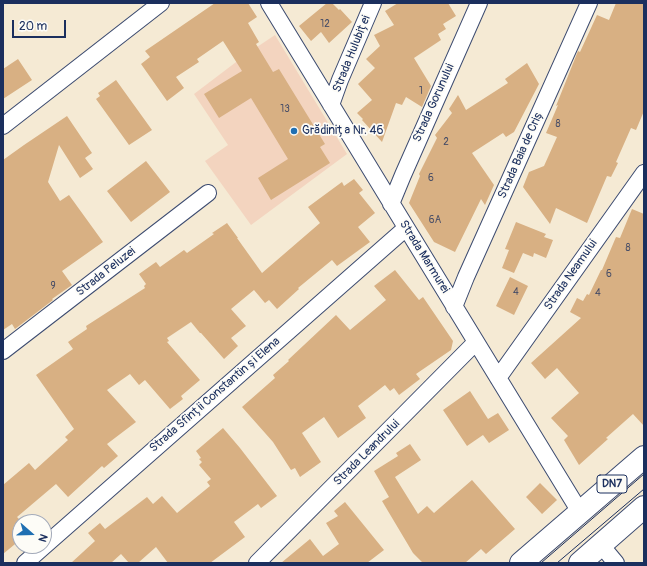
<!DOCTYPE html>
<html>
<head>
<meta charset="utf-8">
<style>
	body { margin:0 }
	#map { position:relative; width:647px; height:566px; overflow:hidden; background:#f5ead4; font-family:Pangolin,sans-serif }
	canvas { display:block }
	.frame { position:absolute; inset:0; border:4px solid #1b2f5e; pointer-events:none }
	.north { position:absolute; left:12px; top:514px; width:40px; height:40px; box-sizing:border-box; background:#fdfcf7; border:1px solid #a3aaba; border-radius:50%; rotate:110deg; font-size:11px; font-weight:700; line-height:16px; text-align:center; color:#1b2f5e }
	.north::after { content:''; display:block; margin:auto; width:14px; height:18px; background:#1f6fb2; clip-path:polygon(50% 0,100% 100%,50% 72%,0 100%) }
	.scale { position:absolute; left:12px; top:20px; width:54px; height:18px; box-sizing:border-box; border:2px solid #1b2f5e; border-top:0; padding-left:5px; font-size:12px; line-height:14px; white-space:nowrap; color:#1b2f5e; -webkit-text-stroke:3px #fdfcf7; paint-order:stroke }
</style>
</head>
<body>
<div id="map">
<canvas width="647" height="566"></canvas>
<div class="frame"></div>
<div class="north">N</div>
<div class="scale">20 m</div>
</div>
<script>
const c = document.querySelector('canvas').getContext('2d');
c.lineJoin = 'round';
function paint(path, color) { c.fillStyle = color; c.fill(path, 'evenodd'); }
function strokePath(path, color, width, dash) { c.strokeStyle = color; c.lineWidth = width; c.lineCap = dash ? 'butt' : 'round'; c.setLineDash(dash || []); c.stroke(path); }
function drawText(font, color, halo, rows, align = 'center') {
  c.font = font + ' Pangolin,sans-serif'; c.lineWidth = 3.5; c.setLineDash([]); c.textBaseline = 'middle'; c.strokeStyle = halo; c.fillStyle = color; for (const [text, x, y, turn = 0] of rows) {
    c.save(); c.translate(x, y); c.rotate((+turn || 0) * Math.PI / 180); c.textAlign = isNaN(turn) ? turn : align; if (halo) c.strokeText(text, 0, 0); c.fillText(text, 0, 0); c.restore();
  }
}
paint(new Path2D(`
	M275,35L347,154L251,225L205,161L228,145L194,94L248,53Z`), '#f3d4bf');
paint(new Path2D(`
	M215,3H248L257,17L248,23L259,42L256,44L273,72L279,69L325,144L320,147L330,163L271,200L258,178L288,159L251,98L219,118L204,94L242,71L223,41L197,59L199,62L176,77L184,88L167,101L141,64L150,57L145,51Z
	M327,3H332L339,10L340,9L352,22L329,43L321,32L311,41L299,26Z
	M398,3H448L456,16L443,24L446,29L438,34L441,40L414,58L431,86L422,107L406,97L402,105L396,103L382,142L362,120L363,119L357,113L372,100L358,84L375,68L366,59L380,46L374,35L394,25L385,11Z
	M616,3H644V111L636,130L631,128L616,162L618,163L611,177L607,176L587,223L556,208L550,224L523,187L529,172L544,166L557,137L546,133L558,105L556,106L578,51L580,52L597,15L609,20Z
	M18,59L32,80L3,99V69Z
	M527,63L539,84L514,132L506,137L503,133L472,153L494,185L485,205L481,199L455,252L434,242L409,203L420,176L419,174L437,138L435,135L452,113L449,109L458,95L466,110L508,83L505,79Z
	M116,80L152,130L129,145L96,99L100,96L98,93Z
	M67,116L92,153L85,158L93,169L80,178L59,145L48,182L60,201L69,195L103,242L62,271L72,285L52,299L53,300L15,329L12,324L3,330V160L24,145Z
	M146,161L170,192L131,222L107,191Z
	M354,179L363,190L359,193L375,213L358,227L370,242L337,266L332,260L298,288L299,289L277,309L269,300L265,303L254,290L231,309L246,326L231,338L238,346L224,359L201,333H200L191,322L167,338L169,341L167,342L200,380L181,396L183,399L170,409L145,380L139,385L130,374L107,390L136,422L107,444L118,456L104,468L102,466L68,497L56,484L17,517L20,520V540L3,554V485L29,463L35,470L68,440L65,437L74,429L36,375L73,349L68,342L87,329L86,326L145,288L144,286L146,284L139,274L156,262L160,267L184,250L187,253L214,234L212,233L227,223L238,238H237L262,273L320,223L308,207L342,182L344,186Z
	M632,209L644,214V426L633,414L606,438L608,439L579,465L564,440L568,436L551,418L579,393L557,368L545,379L531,363L581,318L570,312L577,298L583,301L587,294L589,295L601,270H602L616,237L620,238Z
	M516,222L546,234L544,237L553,240L546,258L534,253L533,257L523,253L514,273L502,268L509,250L505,249Z
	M395,270L419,300L423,297L453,341L451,350L416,374L420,379L399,395L394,388L390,391L385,385L358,406L366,418L338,438L324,417L302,433L321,462L300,477L295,468L291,470L273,442L242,407L275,378L273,375L289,361L288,360L336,315L350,330L386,300L374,286Z
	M510,277L528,286L514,315L496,306Z
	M470,391L488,419L498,413L509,430L489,443L483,435L467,446L443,410Z
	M223,428L240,448L277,496L261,508L258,504L234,522L245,537L210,563H168L156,547L138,563H129L121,554L111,563H71L95,541L88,533L100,523L105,529L147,497L153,504L162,496L177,513L210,486L207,482L211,479L199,465L202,462L199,459L201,458L196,451Z
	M410,444L421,460L395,477L418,514L427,506L434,513L472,480L515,529L486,554L481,549L465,563H423L413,553L382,501L389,497L374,471L398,456L396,453Z
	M540,483L557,500L542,514L526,497Z
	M345,502L384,550L367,563H281L310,539L323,556L339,544L326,523L338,516L334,511Z`), '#d8b083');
const street = new Path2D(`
	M269,3L580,512
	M331,105L340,80L373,3
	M3,126L161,3
	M391,204L403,175L479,3
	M454,307L466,277L589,3
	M3,351L208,193
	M498,378L644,173
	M601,545L616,563
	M25,563L406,228
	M257,563L476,342`);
const primary = new Path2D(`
	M521,563L644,457
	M580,563L644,507`);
strokePath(street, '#3c4b70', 18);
strokePath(primary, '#3c4b70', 24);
strokePath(street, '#fff', 16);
strokePath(primary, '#fff', 22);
strokePath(new Path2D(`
	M541,563L644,474
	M557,563L644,489`), '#1b2f5e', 1);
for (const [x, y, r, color] of [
	[294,131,4,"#1f6fb2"]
]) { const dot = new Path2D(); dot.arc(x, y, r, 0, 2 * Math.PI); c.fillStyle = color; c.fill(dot); strokePath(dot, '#fdfcf7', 1.5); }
drawText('10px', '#4a4f67', null, [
	["12",325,24],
	["1",421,91],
	["13",285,109],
	["8",558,124],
	["2",446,142],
	["6",431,178],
	["6A",435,220],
	["8",628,248],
	["6",609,274],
	["9",53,286],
	["4",516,292],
	["4",598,293]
]);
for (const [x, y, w] of [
	[612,484,30]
]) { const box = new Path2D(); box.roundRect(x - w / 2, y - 9, w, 18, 3); c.fillStyle = '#fdfcf7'; c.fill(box); strokePath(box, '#1b2f5e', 1); }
drawText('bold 11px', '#1b2f5e', null, [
	["DN7",612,484]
]);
drawText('12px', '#1b2f5e', '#fdfcf7', [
	["Strada Hulubiței",352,54,-68],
	["Strada Gorunului",434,103,-66],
	["Strada Baia de Criș",521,155,-66],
	["Strada Marmurei",424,257,58],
	["Strada Peluzei",106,272,-38],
	["Strada Neamului",571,275,-55],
	["Strada Sfinții Constantin și Elena",215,395,-41],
	["Strada Leandrului",367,453,-45]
]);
drawText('12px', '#1b2f5e', '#fdfcf7', [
	["Grădinița Nr. 46",302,131]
], 'left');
</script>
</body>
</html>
